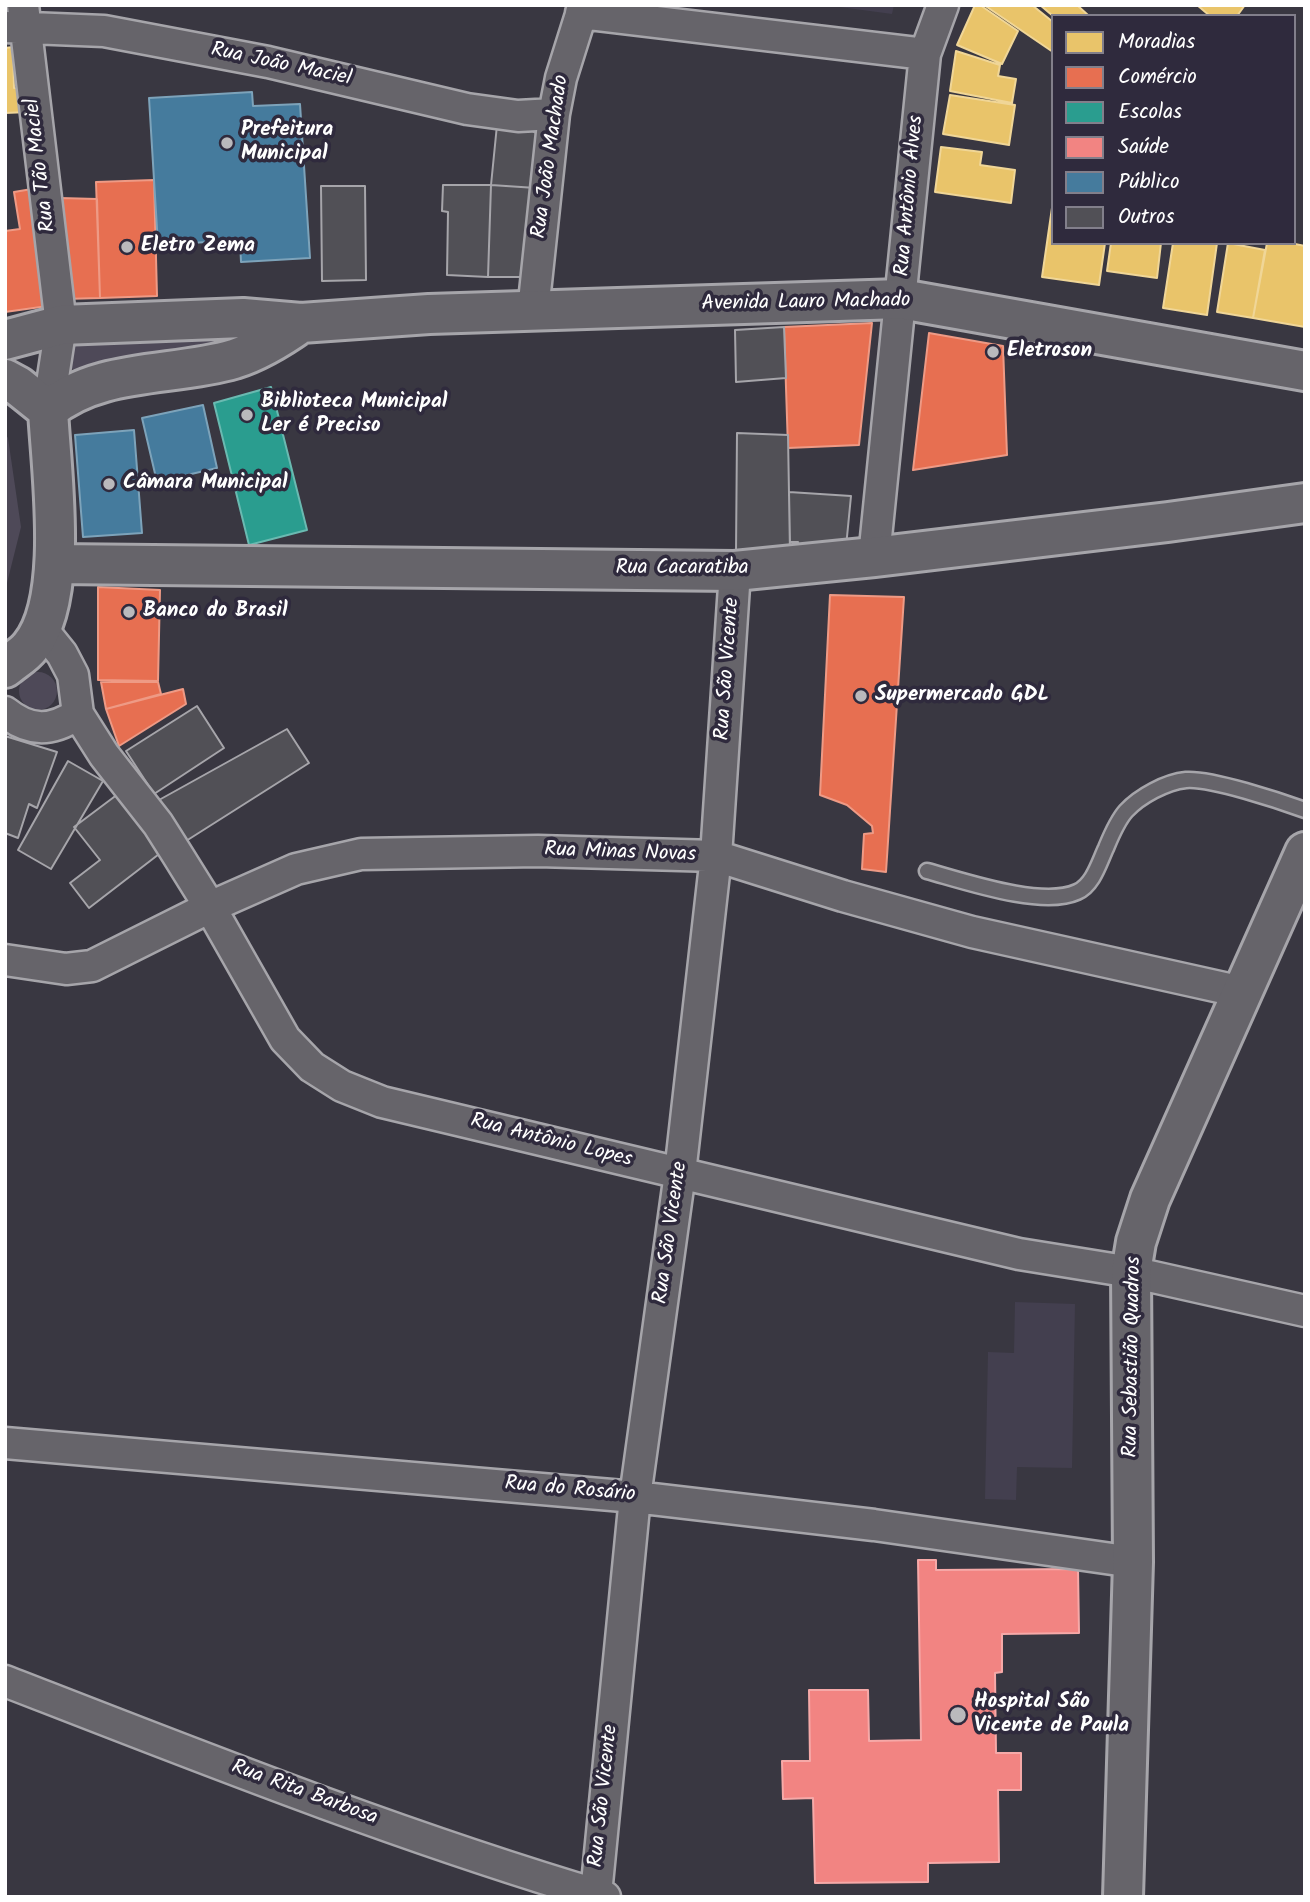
<!DOCTYPE html>
<html>
<head>
<meta charset="utf-8">
<style>
	body { margin:0 }
	#map { position:relative; width:1310px; height:1902px; overflow:hidden; background:#393741; font-family:Kalam,sans-serif }
	canvas { display:block }
	.frame { position:absolute; inset:0; border:7px solid #fff; pointer-events:none }
	.legend { position:absolute; left:1051px; top:14px; width:245px; height:231px; box-sizing:border-box; background:#2f2a3d; border:2px solid #827f8b; margin:0; padding:9px 12px; list-style:none; font-size:21px; color:#fff }
	.legend li { display:flex; align-items:center; gap:14px; height:35px }
	.legend b { width:35px; border:2px solid #827f8b }
</style>
</head>
<body>
<div id="map">
<canvas width="1310" height="1902"></canvas>
<div class="frame"></div>
<ul class="legend">
<li><b style="height:19px;background:#e9c46a"></b>Moradias</li>
<li><b style="height:19px;background:#e76f51"></b>Comércio</li>
<li><b style="height:19px;background:#2a9d8f"></b>Escolas</li>
<li><b style="height:19px;background:#f28482"></b>Saúde</li>
<li><b style="height:19px;background:#457b9d"></b>Público</li>
<li><b style="height:19px;background:#515056"></b>Outros</li>
</ul>
</div>
<script>
const c = document.querySelector('canvas').getContext('2d');
c.lineJoin = 'round';
function paint(path, color) { c.fillStyle = color; c.fill(path, 'evenodd'); }
function strokePath(path, color, width, dash) { c.strokeStyle = color; c.lineWidth = width; c.lineCap = dash ? 'butt' : 'round'; c.setLineDash(dash || []); c.stroke(path); }
function drawText(font, color, halo, rows, align = 'center') {
  c.font = font + ' Kalam,sans-serif'; c.lineWidth = 7; c.setLineDash([]); c.textBaseline = 'middle'; c.strokeStyle = halo; c.fillStyle = color; for (const [text, x, y, turn = 0] of rows) {
    c.save(); c.translate(x, y); c.rotate((+turn || 0) * Math.PI / 180); c.textAlign = isNaN(turn) ? turn : align; if (halo) c.strokeText(text, 0, 0); c.fillText(text, 0, 0); c.restore();
  }
}
paint(new Path2D(`
	M825,5H894L892,14Z
	M1015,1302L1075,1304L1072,1468L1017,1467L1016,1500L985,1499L988,1352L1014,1353Z`), '#433f4f');
paint(new Path2D(`
	M218,332L242,337L152,360L79,371L70,368V348L79,344Z
	M5,433L8,438L21,527L5,591Z
	M19 691a19 19 0 1 1 38 0a19 19 0 1 1-38 0Z`), '#4e4958');
const homes = new Path2D(`
	M975,5H980L1018,31L1002,64L957,45Z
	M984,5H1032L1053,22V52Z
	M1040,5H1077L1089,16H1053Z
	M1197,5H1245L1237,16H1210Z
	M13,47L14,88L25,89L28,112L5,113V48Z
	M956,51L1000,65L998,76L1016,79L1012,103L950,91Z
	M950,95L1015,105L1009,145L943,134Z
	M941,147L982,152L980,165L1015,170L1011,203L935,192Z
	M1053,201V243H1105L1099,285L1042,277Z
	M1111,243H1161L1157,278L1107,271Z
	M1173,243H1217L1207,315L1163,308Z
	M1228,243L1265,250L1253,318L1217,312Z
	M1267,243H1290L1305,246V327L1253,318Z`);
paint(homes, '#e9c46a');
strokePath(homes, '#f0d697', 2);
const shops = new Path2D(`
	M154,180L157,296L100,298L96,182Z
	M38,188L55,305L5,312V231L20,229L14,192Z
	M60,198L97,199L100,298L64,299Z
	M872,323L859,445L788,448L784,327Z
	M929,333L1003,346L1007,455L913,470Z
	M98,587L160,590L158,681L98,680Z
	M830,595L904,597L886,872L862,869L864,834L873,833L872,826L847,805L820,795Z
	M101,682H158L161,694L106,709Z
	M183,689L186,704L119,746L106,709Z`);
paint(shops, '#e76f51');
strokePath(shops, '#ee9a85', 2);
const schools = new Path2D(`
	M271,387L307,530L249,545L214,403Z`);
paint(schools, '#2a9d8f');
strokePath(schools, '#6abab1', 2);
const health = new Path2D(`
	M918,1560H936V1570L1078,1569L1079,1633L1002,1634V1672L995,1673L996,1753H1021V1790H998L999,1862L928,1863V1882L815,1883L813,1798L783,1799L782,1761H810L809,1690H868L869,1741L921,1740Z`);
paint(health, '#f28482');
strokePath(health, '#f6a9a8', 2);
const public = new Path2D(`
	M252,92L253,106L300,104L310,258L241,262L240,240L158,245L149,98Z
	M203,405L217,468L157,482L142,418Z
	M134,430L142,533L83,537L75,435Z`);
paint(public, '#457b9d');
strokePath(public, '#7da3ba', 2);
const building = new Path2D(`
	M497,125L527,128L540,135L536,188L491,185Z
	M443,185H491L488,277L447,275L448,212L442,211Z
	M491,185L536,188L527,277H488Z
	M321,186H365L366,280L322,281Z
	M784,327L786,378L736,382L735,330Z
	M737,433L788,435L790,553L736,552Z
	M789,492L851,496L846,547L799,549L798,542H790Z
	M197,706L224,748L154,794L126,751Z
	M287,729L309,763L186,841L159,800Z
	M5,736L57,752L37,808L29,804L18,838L5,833Z
	M68,761L103,781L51,869L18,850Z
	M118,794L163,851L89,908L70,883L100,860L74,827Z`);
paint(building, '#515056');
strokePath(building, '#a6a5aa', 2);
const lane = new Path2D(`
	M927,871C964,881 1042,908 1077,892C1093,885 1099,863 1106,848C1111,836 1117,821 1126,811C1140,796 1166,782 1186,780C1211,778 1280,801 1305,810`);
const street = new Path2D(`
	M23,5L61,325L48,410
	M581,13L925,54
	M5,27L104,31L268,62L467,109L518,116L554,114
	M533,311L554,114L561,78L584,5
	M874,557L925,54L943,5
	M41,628L62,654L73,675L78,714L104,755L158,824L177,854L210,907L285,1039L312,1067L342,1086L382,1102L1019,1254L1131,1272L1305,1311
	M5,712C31,733 52,731 78,714
	M5,960L66,969L92,966L210,907L296,869L361,854L538,851L716,856L843,896L972,932L1242,992
	M5,1443L635,1497L874,1525L1133,1562
	M5,1681C203,1758 402,1837 605,1897
	M596,1894L635,1497L680,1173L716,856L735,571`);
const secondary = new Path2D(`
	M5,340L61,325L243,318L301,323L429,314L901,299L1305,371
	M5,379L18,386L48,410C51,470 70,600 30,647C24,655 13,661 5,668
	M48,410C100,367 173,377 234,359C259,351 280,338 301,323
	M56,564L735,571L874,557L1168,522L1305,503
	M1123,1897L1133,1562L1131,1272L1136,1242L1150,1199L1305,852`);
strokePath(lane, '#a6a5aa', 19);
strokePath(street, '#a6a5aa', 35);
strokePath(secondary, '#a6a5aa', 44);
strokePath(lane, '#66646a', 14);
strokePath(street, '#66646a', 30);
strokePath(secondary, '#66646a', 38);
for (const [x, y, r, color] of [
	[227,143,7,"#bab9bc"],
	[127,247,7,"#bab9bc"],
	[993,352,7,"#bab9bc"],
	[247,415,7,"#bab9bc"],
	[109,484,7,"#bab9bc"],
	[129,612,7,"#bab9bc"],
	[861,696,7,"#bab9bc"],
	[958,1715,9,"#bab9bc"]
]) { const dot = new Path2D(); dot.arc(x, y, r, 0, 2 * Math.PI); c.fillStyle = color; c.fill(dot); strokePath(dot, '#2f2a3d', 2.5); }
drawText('21px', '#fff', '#2f2a3d', [
	["Rua João Maciel",281,66,12],
	["Rua João Machado",552,157,-82],
	["Rua Tão Maciel",42,165,-97],
	["Rua Antônio Alves",911,196,-85],
	["Avenida Lauro Machado",806,304,-1],
	["Rua Cacaratiba",682,569],
	["Rua São Vicente",729,669,-86],
	["Rua Minas Novas",620,854,2],
	["Rua Antônio Lopes",551,1142,14],
	["Rua São Vicente",672,1233,-82],
	["Rua Sebastião Quadros",1134,1357,-89],
	["Rua do Rosário",570,1491,5],
	["Rua Rita Barbosa",304,1794,20],
	["Rua São Vicente",605,1796,-84]
]);
drawText('bold 21px', '#fff', '#2f2a3d', [
	["Prefeitura",241,131],
	["Municipal",241,155],
	["Eletro Zema",141,247],
	["Eletroson",1007,352],
	["Biblioteca Municipal",261,403],
	["Ler é Preciso",261,427],
	["Câmara Municipal",123,484],
	["Banco do Brasil",143,612],
	["Supermercado GDL",875,696],
	["Hospital São",974,1703],
	["Vicente de Paula",974,1727]
], 'left');
</script>
</body>
</html>
